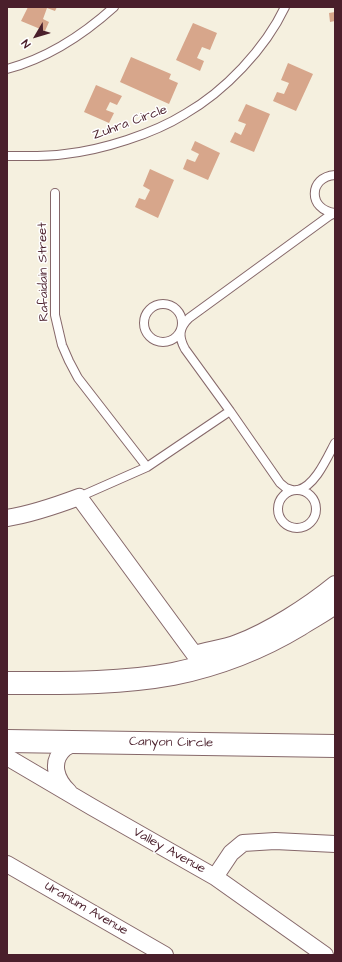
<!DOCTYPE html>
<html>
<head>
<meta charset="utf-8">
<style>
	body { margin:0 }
	#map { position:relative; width:342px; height:962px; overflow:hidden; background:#f5f0df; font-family:"Architects Daughter",sans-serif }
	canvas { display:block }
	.frame { position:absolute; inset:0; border:8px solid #4a1f2b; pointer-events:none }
	.north { position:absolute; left:16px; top:16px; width:40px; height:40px; -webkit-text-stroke:3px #fff; paint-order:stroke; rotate:232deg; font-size:11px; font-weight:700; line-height:16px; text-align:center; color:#4a1f2b }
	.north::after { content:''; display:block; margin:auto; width:14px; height:18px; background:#4a1f2b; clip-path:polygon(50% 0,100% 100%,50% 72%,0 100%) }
</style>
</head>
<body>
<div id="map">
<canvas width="342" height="962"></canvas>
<div class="frame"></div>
<div class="north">N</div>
</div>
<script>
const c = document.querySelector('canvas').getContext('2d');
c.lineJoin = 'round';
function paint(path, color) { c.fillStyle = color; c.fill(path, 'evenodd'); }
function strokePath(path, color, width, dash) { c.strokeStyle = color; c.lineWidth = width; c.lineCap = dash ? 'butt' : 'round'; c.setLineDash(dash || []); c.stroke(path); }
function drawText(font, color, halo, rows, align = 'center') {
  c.font = font + ' "Architects Daughter",sans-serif'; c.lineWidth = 3; c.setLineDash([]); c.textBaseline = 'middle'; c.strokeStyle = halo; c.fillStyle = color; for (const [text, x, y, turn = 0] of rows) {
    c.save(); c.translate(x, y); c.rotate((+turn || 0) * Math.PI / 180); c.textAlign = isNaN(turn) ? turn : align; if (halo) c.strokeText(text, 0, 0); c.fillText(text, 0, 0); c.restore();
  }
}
paint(new Path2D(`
	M28,7H57L55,11L47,8L43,19L49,22L45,31L21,21Z
	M335,12V21L330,22L329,13Z
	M193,23L217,33L210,50L202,47L197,58L204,61L200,71L176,60Z
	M131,57L171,74L169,79L178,83L169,104L120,82Z
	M288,63L313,74L296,111L273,101L277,92L284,94L289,83L281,80Z
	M96,85L122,96L117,105L110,102L106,110L114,113L109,123L84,112Z
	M246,104L270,114L254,152L230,142L235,132L241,135L246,124L238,121Z
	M195,141L220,153L208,180L183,169L187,159L195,162L199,154L191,150Z
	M150,169L174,180L158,218L135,207L139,198L145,200L150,190L143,186Z`), '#d7a68b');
const lane = new Path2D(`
	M7,69C48,58 83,35 114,7
	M7,156C26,156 45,157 65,154C102,150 153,134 185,114C225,91 265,49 285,7
	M335,175C308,177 308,210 335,213
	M55,193V315L62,345L69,361L78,378L147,467
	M144 323a19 19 0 1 1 38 0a19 19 0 1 1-38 0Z
	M230,411L280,483L286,488L292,490
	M298,490C315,486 327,458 335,443
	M278 509a19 19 0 1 1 38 0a19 19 0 1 1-38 0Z
	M79,497L147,467L230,411L185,349C178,336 179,328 189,318L329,216L335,213`);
const street = new Path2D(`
	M7,518C32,514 55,506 79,497L203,666
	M195,654C208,650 224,648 237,643C269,631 308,606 335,584
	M7,757L92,807L215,877L325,955
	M69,792C56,780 50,762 64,749C68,745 74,744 79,743
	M7,864L165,955
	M215,877L231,853L243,843L275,841L335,844`);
const secondary = new Path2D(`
	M7,683C62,683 119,684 173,674C217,665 261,648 299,625C311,617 324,611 335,602
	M7,741L335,746`);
strokePath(lane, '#86686a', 10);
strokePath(street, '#86686a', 18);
strokePath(secondary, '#86686a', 24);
strokePath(lane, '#fff', 8);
strokePath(street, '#fff', 16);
strokePath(secondary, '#fff', 22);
drawText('13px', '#4a1f2b', '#fff', [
	["Zuhra Circle",130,123,-20],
	["Rafaidain Street",44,272,-91],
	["Canyon Circle",171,743,1],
	["Valley Avenue",169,851,29],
	["Uranium Avenue",86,909,30]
]);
</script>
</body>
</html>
